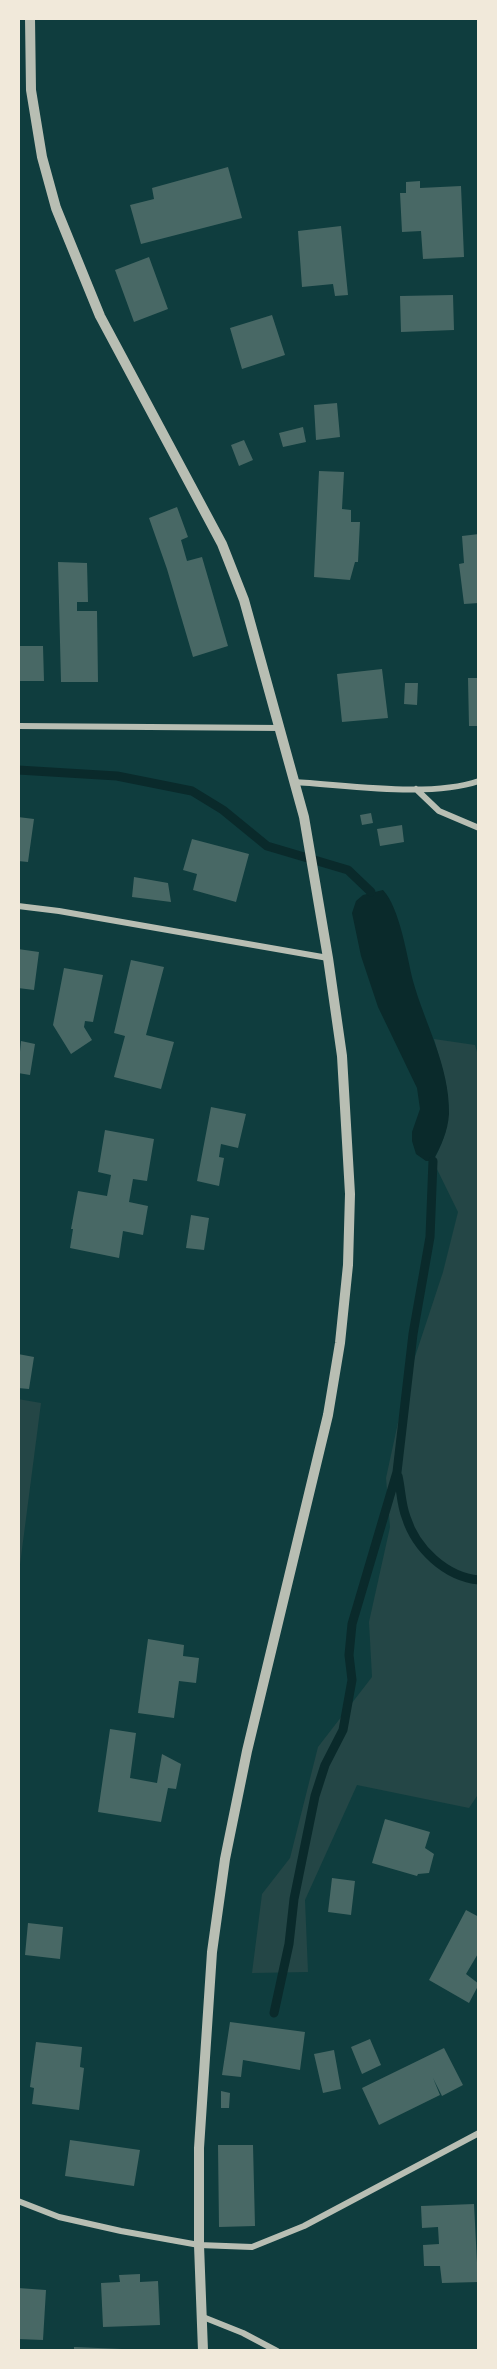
<!DOCTYPE html>
<html>
<head>
<meta charset="utf-8">
<style>
	body { margin:0 }
	#map { position:relative; width:497px; height:2369px; overflow:hidden; background:#0f3d3e; font-family:Roboto,sans-serif }
	canvas { display:block }
	.frame { position:absolute; inset:0; border:20px solid #f1e9da; pointer-events:none }
</style>
</head>
<body>
<div id="map">
<canvas width="497" height="2369"></canvas>
<div class="frame"></div>
</div>
<script>
const c = document.querySelector('canvas').getContext('2d');
c.lineJoin = 'round';
function paint(path, color) { c.fillStyle = color; c.fill(path, 'evenodd'); }
function strokePath(path, color, width, dash) { c.strokeStyle = color; c.lineWidth = width; c.lineCap = dash ? 'butt' : 'round'; c.setLineDash(dash || []); c.stroke(path); }
paint(new Path2D(`
	M434,1039L475,1045L479,1059V1793L469,1808L357,1785L305,1900L308,1972L252,1973L262,1894L290,1858L318,1747L372,1677L369,1622L390,1527L386,1478L407,1381L443,1272L458,1212L433,1161C459,1116 447,1086 434,1039Z
	M18,1399L41,1403L18,1580Z`), '#244646');
paint(new Path2D(`
	M383,890C400,908 407,957 413,981C425,1024 450,1067 449,1114C448,1131 441,1146 433,1161H426L416,1154L412,1141V1132L420,1109L417,1088L378,1007L361,956L352,913L356,901L363,895Z`), '#0a2a2b');
strokePath(new Path2D(`
	M18,770L117,776L192,791L223,810L267,846L348,870L371,892
	M398,1476C401,1489 401,1504 406,1517C416,1549 446,1577 479,1580
	M274,2013L289,1944L294,1899L315,1796L325,1765L343,1730L352,1680L349,1655L352,1624L397,1472L413,1334L430,1237L433,1161`), '#0a2a2b', 9);
paint(new Path2D(`
	M228,167L242,218L141,244L130,205L154,199L152,188Z
	M420,181V188L461,186L464,257L423,259L421,231L402,232L400,193H406V182Z
	M341,226L348,295L335,296L333,284L302,287L298,231Z
	M149,257L168,309L134,322L115,270Z
	M453,295L454,330L401,332L400,296Z
	M272,315L285,355L242,369L230,328Z
	M337,403L340,437L316,440L314,405Z
	M303,427L306,442L283,447L279,433Z
	M244,440L253,460L239,466L231,445Z
	M319,471L344,472L342,509L351,510V522H360L358,562H355L350,580L314,577Z
	M177,507L188,537L181,540L187,561L202,557L228,646L193,657L167,569L149,518Z
	M479,534V603L464,604L459,564L464,563L462,536Z
	M58,562L87,563L88,602H77V611H97L98,682H61Z
	M18,646H43L44,681H18Z
	M382,669L388,718L342,722L337,674Z
	M468,678H479V726H469Z
	M405,683H418L417,705L404,704Z
	M371,813L373,823L362,825L360,815Z
	M18,817L34,819L28,862L18,861Z
	M402,825L404,842L380,846L377,829Z
	M192,839L249,854L236,902L193,890L197,874L183,870Z
	M134,877L168,883L171,902L132,897Z
	M18,949L39,952L34,990L18,988Z
	M131,960L164,967L146,1035L174,1042L161,1089L114,1077L125,1036L114,1033Z
	M64,968L103,975L93,1022L85,1021L84,1027L92,1040L71,1054L53,1025Z
	M21,1041L35,1044L30,1075L18,1073Z
	M211,1107L246,1114L238,1148L221,1144L219,1157L224,1158L219,1186L197,1181Z
	M105,1130L154,1139L147,1181L133,1179L129,1202L148,1206L143,1235L123,1231L119,1258L70,1248L73,1229H71L78,1191L107,1196L111,1175L98,1172Z
	M191,1215L209,1218L204,1250L186,1248Z
	M18,1354L34,1357L29,1389L18,1388Z
	M148,1639L184,1645L183,1656L199,1658L196,1683L179,1681L174,1718L138,1713Z
	M110,1729L136,1733L130,1778L157,1783L162,1754L181,1764L176,1789L168,1788L161,1822L98,1812Z
	M385,1819L430,1832L425,1848L434,1854L429,1873L418,1874L417,1876L372,1863Z
	M332,1878L355,1881L351,1915L328,1912Z
	M466,1910L479,1917V1952L466,1974L479,1984L469,2003L429,1980Z
	M28,1923L63,1927L60,1959L25,1955Z
	M230,2022L305,2032L300,2070L243,2060L241,2077L222,2075Z
	M370,2039L381,2065L362,2074L351,2047Z
	M36,2042L82,2047L80,2067L84,2068L79,2110L32,2104L34,2088L30,2087Z
	M444,2048L463,2085L442,2096L433,2078L440,2095L379,2125L362,2088Z
	M334,2050L341,2089L323,2093L314,2054Z
	M221,2091L230,2093L229,2108H221Z
	M70,2140L140,2150L134,2186L65,2176Z
	M218,2145H253L255,2226L219,2227Z
	M474,2204L478,2282L442,2283L440,2266H424L423,2245L439,2244L438,2227L422,2228L421,2206Z
	M140,2274V2282L158,2281L160,2325L103,2327L101,2283L120,2282L119,2275Z
	M18,2288L46,2290L43,2340L18,2339Z
	M74,2347L122,2349V2351H74Z`), '#486865');
strokePath(new Path2D(`
	M18,726L281,728
	M294,782C348,785 429,798 479,781
	M416,789L439,811L479,828
	M18,906L59,911L328,958
	M18,2201L59,2217L121,2231L199,2245L252,2247L304,2226L479,2133
	M203,2317L243,2333L277,2351`), '#b8beb3', 6);
strokePath(new Path2D(`
	M30,18L31,90L42,157L56,208L100,316L222,544L244,600L304,817L328,958L342,1056L350,1194L348,1265L340,1343L328,1415L247,1751L225,1859L212,1952L199,2148V2245L203,2351`), '#b8beb3', 10);
</script>
</body>
</html>
